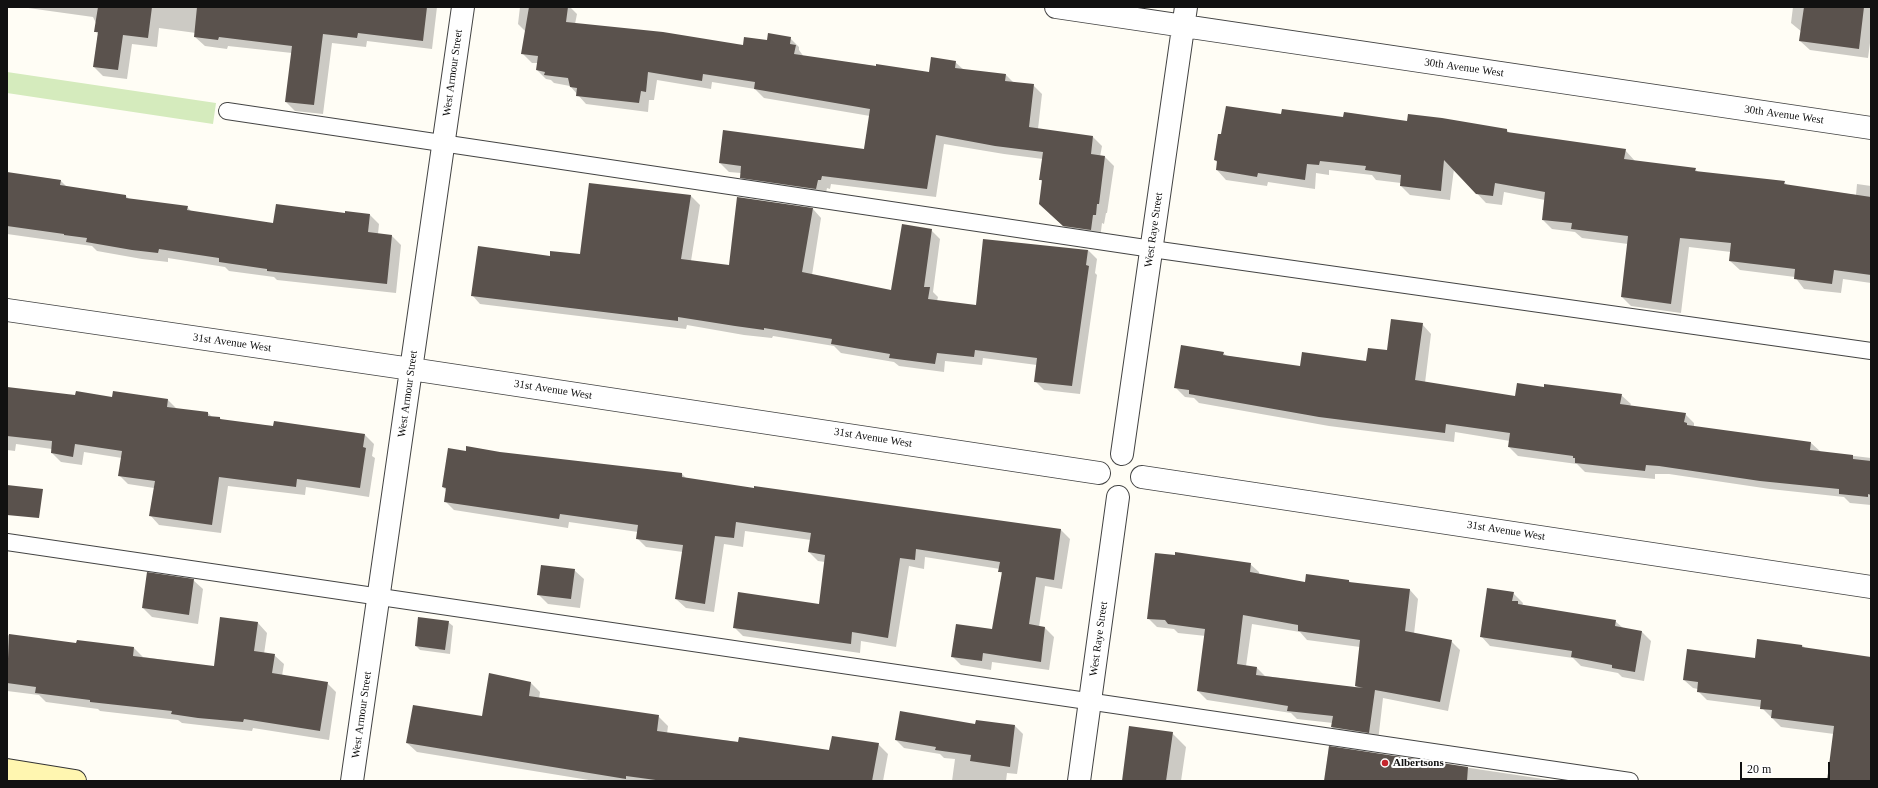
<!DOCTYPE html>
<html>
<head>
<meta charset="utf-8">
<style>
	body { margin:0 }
	#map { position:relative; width:1878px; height:788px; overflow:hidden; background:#fffdf5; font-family:Georgia,serif }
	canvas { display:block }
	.frame { position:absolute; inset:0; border:8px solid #111; pointer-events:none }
	.scale { position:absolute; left:1740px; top:762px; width:90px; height:18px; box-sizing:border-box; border:2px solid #111; border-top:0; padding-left:5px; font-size:12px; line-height:14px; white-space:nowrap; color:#111; -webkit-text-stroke:3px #fff; paint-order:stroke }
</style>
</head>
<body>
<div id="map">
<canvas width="1878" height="788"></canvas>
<div class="frame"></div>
<div class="scale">20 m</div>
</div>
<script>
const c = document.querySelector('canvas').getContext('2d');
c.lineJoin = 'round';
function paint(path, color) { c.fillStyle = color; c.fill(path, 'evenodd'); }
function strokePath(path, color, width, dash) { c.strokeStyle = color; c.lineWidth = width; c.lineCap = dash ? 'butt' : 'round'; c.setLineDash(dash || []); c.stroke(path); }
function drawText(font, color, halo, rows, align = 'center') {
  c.font = font + ' Georgia,serif'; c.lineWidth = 4; c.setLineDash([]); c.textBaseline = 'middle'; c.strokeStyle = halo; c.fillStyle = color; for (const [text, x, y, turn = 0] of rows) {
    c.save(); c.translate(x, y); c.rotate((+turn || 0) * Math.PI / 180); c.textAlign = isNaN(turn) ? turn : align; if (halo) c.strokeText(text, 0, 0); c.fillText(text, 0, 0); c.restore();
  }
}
paint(new Path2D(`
	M7,72L216,103L213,124L7,93Z`), '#d5ebbd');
paint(new Path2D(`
	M21,7H437L432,49L367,41L366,47L332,43L323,114L295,111L286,102L292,53L228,46L227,49L205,46L195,37L196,33L159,28L157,47L132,44L127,79L103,76L94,67L98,34L95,31L96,23L93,17Z
	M520,7H570L577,14L575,24L743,46L790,38L799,47V50L804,57L930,73L955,62L964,70L1006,75L1014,83L1033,85L1042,94L1038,129L1093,137L1102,146L1100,157H1105L1114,166L1107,213H1106L1104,224L1102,223L1100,239L1073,235L1049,213L1043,183L1040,179L1043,159L1004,154L944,144L936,197L831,184L830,189L827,188L825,198L750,187L741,178V173L729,172L720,163L864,150L870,116L764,98L755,89L712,82L711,89L657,80L654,100H649L648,112L586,104L570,86L554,83L551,80L546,79L537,70L538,63H532L523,54L526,32L518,24Z
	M1793,7H1871V43H1870L1868,58L1810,50L1800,41L1802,32L1791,23Z
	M1282,115L1344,118L1507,130L1510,134L1625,150L1635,161L1695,169L1699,173L1784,182L1788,186L1856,195L1857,184L1871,186V283L1843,279L1841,293L1804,289L1795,277L1740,270L1730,261L1731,252L1689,247L1681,313L1631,306L1622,297L1628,244L1582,238L1575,232L1552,229L1543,220L1545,200L1504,192L1502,205L1486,203L1454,169L1450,200L1410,195L1401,186V183L1376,180L1372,175L1329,170V175L1316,173L1315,189L1268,182L1267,186L1226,180L1217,170L1218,163L1215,160Z
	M7,173L60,180L67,187L126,196L129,199L187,207L192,212L274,224L346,214L370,215L379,224L378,234L392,236L401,245L396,293L277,280L274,277L229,271L225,267L168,258V262L142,259L97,251L92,246L7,234Z
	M590,184L691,196L700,205L691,261L730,266L813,209L821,218L812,275L892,291L931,230L940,239L933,292L938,297L937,301L977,306L1088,250L1097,259L1095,273L1097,275L1080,394L1044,390L1035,381L1037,365L983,358L982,365L945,361L944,372L899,366L894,362L841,353L834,346L773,336L772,338L744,335L687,325L686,329L480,304L472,295L550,257L581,255Z
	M1422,324L1431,334L1425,383L1516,397L1621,395L1631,404L1630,406L1685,414L1694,423V427L1811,443L1821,452L1871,458V505L1850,503L1844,497L1770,489L1669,474H1655V479L1585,472L1577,464L1518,456L1509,447L1510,441L1455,432L1454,442L1329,426L1199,403L1194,398L1185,397L1176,388L1223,353L1227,356L1301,367L1367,362L1388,351Z
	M7,388L76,396L113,398L114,392L168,400L177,409L208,413L212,417L220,418L222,421L365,435L374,444L372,456L375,458L369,497L306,487L305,495L228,486L221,533L159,525L150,515L154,488L128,484L119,475L122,458L84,452L82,465L61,462L52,453V449L16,444L15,451L7,450Z
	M467,452L500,453L682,474L687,479L755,489L1061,530L1070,539L1062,589L1045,586L1039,627L1045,628L1054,637L1049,670L992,662L991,670L961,665L952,656L993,630L1002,574L999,571L1000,569L925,557L924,569L909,566L896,647L861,641L860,653L743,636L734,627L820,605L825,562L818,561L809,552L811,540L745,531L743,547L724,544L714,612L686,608L676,599L683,552L646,547L637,538L638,532L569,522L568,528L454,510L445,501L446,490L443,487Z
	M1250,564L1259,572V575L1305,583L1349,581L1352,584L1410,590L1418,599L1414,634L1451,641L1460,650L1448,711L1383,698L1378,741L1341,736L1332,727L1333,723L1297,719L1291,713L1207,700L1198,691L1206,636L1178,633L1174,629L1157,627L1148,618ZM1252,624L1300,632L1307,640L1360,647L1356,686L1358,688L1265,676L1257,668L1246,666Z
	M574,570L584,579L580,608L548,604L538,594Z
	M193,580L203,589L198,624L152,617L143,608Z
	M1513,593L1523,603L1522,606L1615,621L1623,628L1642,632L1651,641L1644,681L1622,677L1618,673L1581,666L1573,658L1490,646L1481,636Z
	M221,619L258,623L267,633L264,654L274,655L284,664L282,676L327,683L336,692L329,740L253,728L252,731L182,723L178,720L100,711L98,709L46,702L39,695L7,691V635L77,644L134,648L143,657L215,667Z
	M448,622L453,626L450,654L420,650L416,646Z
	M1802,645L1805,648L1871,660V781H1828L1834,734L1781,727L1761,707L1707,700L1698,691V689L1693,688L1684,680Z
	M531,683L540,692L539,699L658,716L668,726L667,734L830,752L878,744L888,754L883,781H595L417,752L407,743L482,717Z
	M976,721L1015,726L1023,734L1017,774L1007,773L1006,781H952L955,759L944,758L940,754L904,748L896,740L976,725Z
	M1172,733L1186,747L1181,781H1123Z
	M1329,747L1557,781H1325Z`), '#0003');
paint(new Path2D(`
	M98,7H152L148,38L123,35L118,70L93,67L98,32H94Z
	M197,7H427L423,41L358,33L357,38L323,34L314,105L285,102L292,46L219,37L218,40L194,37Z
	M529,7H568L566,22L663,32L743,45L744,37L767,40L768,33L791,37L790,44L796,45L794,54L876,66V64L929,72L931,57L956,61L955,68L1006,74L1005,81L1034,84L1029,127L1093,136L1091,154L1105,156L1099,204H1097L1096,215H1093L1091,230L1063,226L1039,204L1042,180H1039L1043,152L995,146L936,135L927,189L822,176L821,180H818L816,189L740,178L741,166L719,163L723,130L864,149L870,109L754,89L755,82L703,74L702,81L648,72L646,92L641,91L639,103L576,96L577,88L570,87L568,78L544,75L545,72L536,70L538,56L521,54Z
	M1804,7H1864L1859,49L1799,41Z
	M1226,106L1281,114L1282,109L1343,117L1344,112L1407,121L1408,114L1442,118L1507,129V132L1626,149L1624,159L1696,168L1695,171L1785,181L1784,184L1871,197V275L1834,270L1832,284L1794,279L1795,269L1729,261L1731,243L1680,238L1671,304L1621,297L1628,236L1571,229L1572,223L1542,220L1545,192L1495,183L1493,196L1476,194L1444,160L1441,191L1400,186L1401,175L1365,170L1366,166L1320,161L1319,165L1307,164L1305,180L1258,173L1257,177L1216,170L1217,161L1214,160L1218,134H1221Z
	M7,172L61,180L60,185L126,195V198L188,206L187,210L273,223L276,204L345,213V211L370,214L368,232L392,235L387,284L267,271V269L219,262V258L159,249L158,253L132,250L86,242L87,238L64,235V234L7,226Z
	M589,183L691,195L681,259L729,265L737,197L813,208L802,272L891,290L902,224L932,229L924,287H930L928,299L976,305L983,239L1088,250L1086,265L1089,266L1072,386L1034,382L1037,358L975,350L974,357L937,353L935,364L889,358L890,354L831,344L832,339L764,328V330L735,326L678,317V321L471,296L478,246L550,256V251L580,254Z
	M1391,319L1423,323L1415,380L1515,396L1517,383L1544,387V384L1622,394L1620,404L1686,413L1684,422L1687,423V425L1811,442L1810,450L1853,455V459L1871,461V495L1868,494V497L1839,494V489L1760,481L1659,466L1646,465L1645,471L1575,463V458H1573V456L1508,447L1510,433L1446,424L1445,433L1319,417L1189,394V390L1174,388L1181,345L1224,352L1223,355L1300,366L1302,352L1366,361L1368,348L1387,350Z
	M7,387L75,395L76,391L112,397L113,391L168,399L167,407L208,412V416L220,417V419L273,426L274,421L365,434L363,447L366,448L360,488L297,479L296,487L219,477L212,525L149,516L155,481L118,476L122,451L75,444L73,457L51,453L52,441L7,436Z
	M466,446L500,452L682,473V477L754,488V486L1061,529L1054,580L1036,577L1029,624L1045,627L1041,662L983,653L982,661L951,657L956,624L992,629L1002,572H998L1000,562L916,549L915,560L900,558L888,638L852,632L851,644L733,628L738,592L819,604L825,555L808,552L811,533L736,522L734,538L715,536L705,604L675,599L683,545L636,539L638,525L560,514L559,519L444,502L446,488L442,487L448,448L466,451Z
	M7,485L43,489L39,518L7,515Z
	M1175,552L1251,563L1250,572L1305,582L1306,574L1349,580V582L1410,589L1405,631L1452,640L1440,702L1375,690L1369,733L1331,727L1333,716L1287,711L1288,706L1197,691L1205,629L1168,624L1165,620L1147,619L1155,553L1175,555ZM1243,615L1298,625V631L1360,640L1355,686L1363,688L1256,675L1257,667L1237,664Z
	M541,565L575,569L571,599L537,595Z
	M147,572L194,579L189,615L142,608Z
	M1487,588L1514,592L1512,601H1518V604L1616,620L1615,626L1642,631L1635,672L1612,668V665L1571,657L1572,651L1480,637Z
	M220,617L258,622L254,651L275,654L272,673L328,682L320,731L244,719L243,722L198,718L171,714L172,711L90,702V700L35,693L36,687L7,683L9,634L76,643L77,640L134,647L133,656L214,666Z
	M418,617L449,621L445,650L415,646Z
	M1757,639L1802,645V647L1871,657V781H1827L1834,726L1771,718L1772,710L1760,709L1761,700L1697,692L1698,682L1683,680L1687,649L1755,658Z
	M489,673L531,682L529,696L659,715L657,731L738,742L739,737L829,750L832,736L879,743L872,781H663L626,776V779L406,743L413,705L482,716Z
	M900,711L975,724L976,720L1015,725L1010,767L970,761L971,755L935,750L936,747L895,740Z
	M1129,726L1173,732L1166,781H1122Z
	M1329,746L1468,767L1467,781H1324Z`), '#5a524d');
const lane = new Path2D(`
	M227,111L1152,249L1871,351
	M7,542L1630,781`);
const street = new Path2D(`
	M1056,7L1871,128
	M7,310L411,369L1099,473
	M1122,454L1186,7
	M1142,477L1871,587
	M352,781L463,7
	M1079,781L1118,497`);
const secondary = new Path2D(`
	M7,770L75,781`);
strokePath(lane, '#444', 18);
strokePath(street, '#444', 24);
strokePath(secondary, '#333', 24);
strokePath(lane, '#fff', 16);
strokePath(street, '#fff', 22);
strokePath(secondary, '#fff6b0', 22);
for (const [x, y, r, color] of [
	[1385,763,4,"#c4262e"]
]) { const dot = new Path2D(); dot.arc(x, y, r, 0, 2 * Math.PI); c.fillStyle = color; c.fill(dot); strokePath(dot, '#fff', 1.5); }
drawText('11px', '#111', '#fff', [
	["30th Avenue West",1464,68,8],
	["West Armour Street",453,73,-82],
	["30th Avenue West",1784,115,8],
	["West Raye Street",1154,230,-82],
	["31st Avenue West",232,343,8],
	["31st Avenue West",553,390,9],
	["West Armour Street",408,394,-82],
	["31st Avenue West",873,438,9],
	["31st Avenue West",1506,531,9],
	["West Raye Street",1099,639,-82],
	["West Armour Street",362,715,-82]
]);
drawText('bold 11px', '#111', '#fff', [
	["Albertsons",1393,763]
], 'left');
</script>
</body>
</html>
